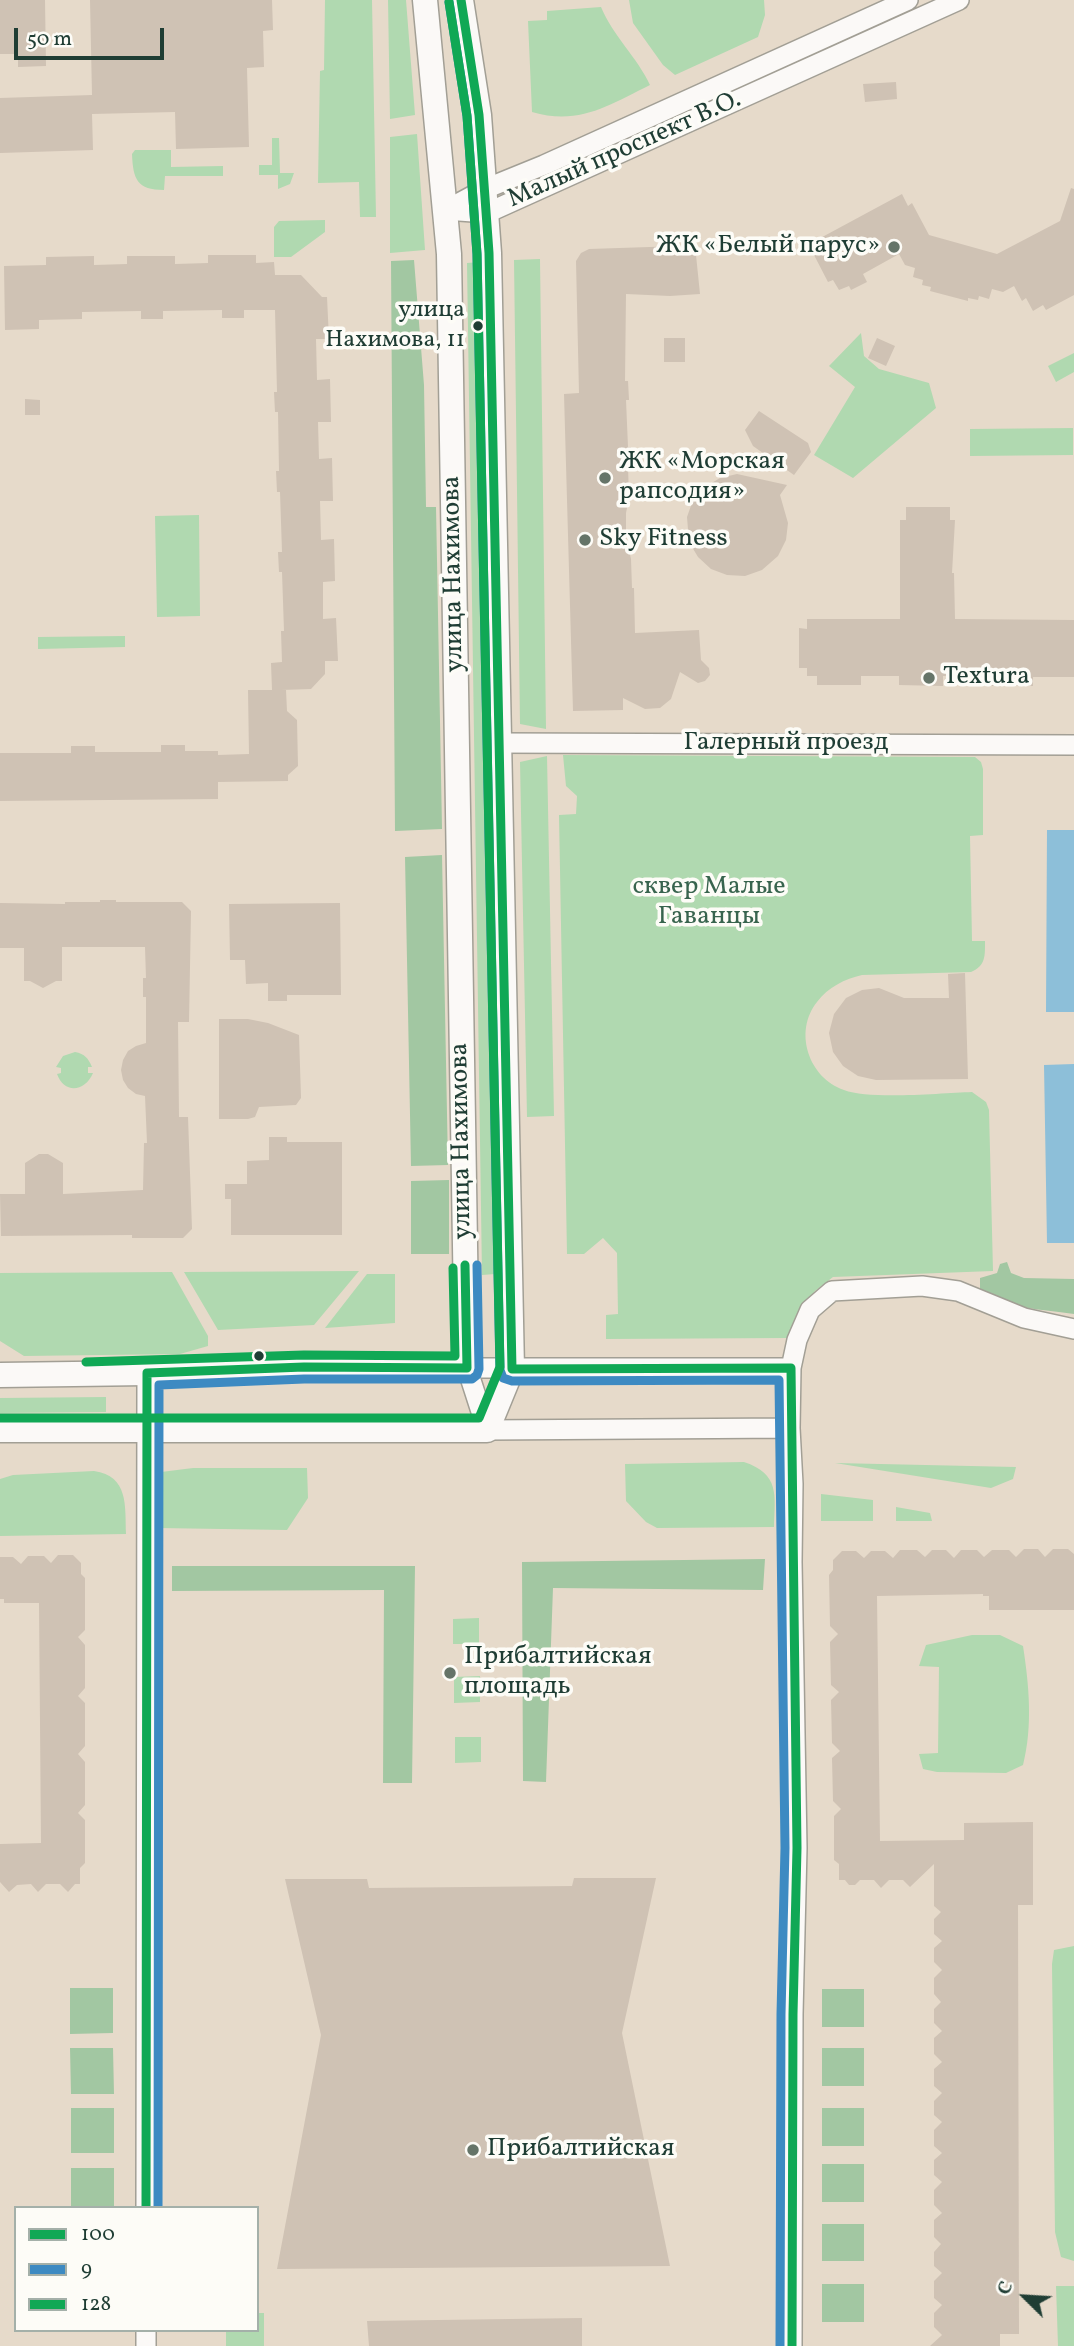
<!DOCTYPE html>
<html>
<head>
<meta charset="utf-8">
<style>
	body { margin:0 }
	#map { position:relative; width:1074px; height:2346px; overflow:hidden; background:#e6daca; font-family:Vollkorn,serif }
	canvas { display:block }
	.legend { position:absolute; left:14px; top:2206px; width:245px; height:126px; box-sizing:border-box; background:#fdfcf7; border:2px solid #a4b0a9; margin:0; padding:9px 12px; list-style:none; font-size:21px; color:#1f3d34 }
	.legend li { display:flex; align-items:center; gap:14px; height:35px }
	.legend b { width:35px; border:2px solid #a4b0a9 }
	.north { position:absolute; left:990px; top:2262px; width:70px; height:70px; -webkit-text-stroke:5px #fdfcf7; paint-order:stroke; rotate:294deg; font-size:19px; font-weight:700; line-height:28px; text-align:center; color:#1f3d34 }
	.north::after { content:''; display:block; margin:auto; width:24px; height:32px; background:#1f3d34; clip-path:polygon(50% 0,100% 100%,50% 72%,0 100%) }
	.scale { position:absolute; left:14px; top:28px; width:150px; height:32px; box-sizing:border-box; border:4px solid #1f3d34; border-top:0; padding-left:9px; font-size:21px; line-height:24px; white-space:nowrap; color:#1f3d34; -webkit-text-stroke:5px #fdfcf7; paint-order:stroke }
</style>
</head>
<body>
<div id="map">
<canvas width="1074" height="2346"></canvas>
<ul class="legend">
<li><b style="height:9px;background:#10a855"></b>100</li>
<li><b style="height:9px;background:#3d8ac2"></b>9</li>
<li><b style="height:9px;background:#10a855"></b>128</li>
</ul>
<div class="north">С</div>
<div class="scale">50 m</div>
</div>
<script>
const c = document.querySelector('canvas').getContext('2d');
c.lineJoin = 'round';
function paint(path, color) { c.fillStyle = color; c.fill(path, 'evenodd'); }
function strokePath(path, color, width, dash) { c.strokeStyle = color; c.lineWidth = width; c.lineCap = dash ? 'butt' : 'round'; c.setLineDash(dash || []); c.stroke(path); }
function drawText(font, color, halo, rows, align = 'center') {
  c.font = font + ' Vollkorn,serif'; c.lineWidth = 7; c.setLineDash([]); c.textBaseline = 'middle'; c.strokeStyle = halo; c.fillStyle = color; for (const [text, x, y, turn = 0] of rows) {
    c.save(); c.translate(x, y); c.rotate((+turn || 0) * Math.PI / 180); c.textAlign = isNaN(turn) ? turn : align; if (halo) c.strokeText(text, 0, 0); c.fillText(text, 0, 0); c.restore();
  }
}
paint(new Path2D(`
	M325,0H372L376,217H360L359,182L318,183L320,71L324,70Z
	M388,0H406L415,115L390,119Z
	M629,0H764L765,15L758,37L675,75L663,65L633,23Z
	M601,7C613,36 637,57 650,85C609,105 579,126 532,112L528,21L547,20V11Z
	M417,134L425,250L390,253V137Z
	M272,138H279L280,173H294L290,184L278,189V175H259V165H272Z
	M135,150H171V167L223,166V176H165L164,190C137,190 133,179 132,154Z
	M325,220V232L291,257H274V227L279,221Z
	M540,259L546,729L520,724L514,260Z
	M480,262L495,1274L482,1275L467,263Z
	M861,333L864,356L879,369L929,383L936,408L853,478L814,455L855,387L829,366Z
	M1074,353V372L1056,382L1048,366Z
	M1073,428V455L970,456V429Z
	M199,515L200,616L157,617L155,516Z
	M125,636V647L38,649V637Z
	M563,755L975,757L981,762L983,769V835L970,836L972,941H985C985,955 986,966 971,972L862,975C845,979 828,987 817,1002C793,1032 809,1078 844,1090C870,1100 941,1093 972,1092L986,1102L989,1110L993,1271L833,1277L815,1291L787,1338L606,1339V1315L618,1314L617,1253L603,1238L584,1254H567L559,815L576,814L577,796L566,786Z
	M547,756L554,1116L527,1117L520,762Z
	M75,1052C85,1054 88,1058 92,1067H88V1073H93C85,1092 64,1094 57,1074L61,1073V1068L56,1067L63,1056Z
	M359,1271L314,1325L218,1330L184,1272Z
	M172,1272L208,1336V1346L180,1354L24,1356L0,1341V1273Z
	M367,1274H395V1323L325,1328Z
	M106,1397V1412L0,1413V1398Z
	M744,1462C780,1474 775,1495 774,1527L657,1528L646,1522L626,1501L625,1464Z
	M835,1463L1016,1467L1013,1479L991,1488Z
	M193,1468H307L308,1498L287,1530L158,1528V1488L161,1472Z
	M94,1471C129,1476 125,1506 126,1534L0,1536V1479L13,1475Z
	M821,1494L873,1500V1521H821Z
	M896,1507L930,1513L932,1521H896Z
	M479,1618V1644H453V1619Z
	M972,1635H1000L1023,1646C1029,1685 1033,1726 1023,1765L1006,1773L937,1772L923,1769L919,1754L938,1753L939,1667L919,1666L926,1645Z
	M480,1676V1702L454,1703V1677Z
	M455,1737H481V1762L455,1763Z
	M1074,1946V2261L1061,2257L1055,2232L1052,1964L1054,1950Z
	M1056,2286H1074V2346H1058Z
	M257,2313H264V2346H226V2330H257Z`), '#b0d9b0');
paint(new Path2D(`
	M414,260L424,385L426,507H436L442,829L395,831L391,261Z
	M442,855L448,1165L411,1166L405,857Z
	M449,1180V1254H411V1181Z
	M1007,1262L1011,1273L1024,1278L1074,1279V1314C1046,1310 1003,1308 980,1291V1278L997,1273L1000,1264Z
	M765,1559L763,1590L553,1588L546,1782L523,1781L522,1562Z
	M172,1566H415L412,1783H383L384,1590L172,1591Z
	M70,1988H113V2033L70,2034Z
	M822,1989H864V2027H822Z
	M70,2048H113L114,2094H71Z
	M822,2048H864V2086H822Z
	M71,2108H114V2153H71Z
	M822,2108H864V2146H822Z
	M822,2164H864V2202H822Z
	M71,2168H114V2208H71Z
	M822,2224H864V2261H822Z
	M822,2284H864V2322H822Z`), '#a2c7a2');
paint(new Path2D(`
	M1047,830H1074V1012H1046Z
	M1074,1064V1243H1047L1044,1065Z`), '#8dbfd9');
paint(new Path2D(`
	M0,0H45L46,66L18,67V54H0Z
	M90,0H272L273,30L263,31L264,67L247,68L249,147L176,149L175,112L92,114L93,150L0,153V98L92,95Z
	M896,82L897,99L865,102L863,84Z
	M1071,188L1074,189V295L1046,310L1043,305L1033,311L1026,298L1022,301L1014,286L1003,292L992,289L989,299L979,296L978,300L968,298V301L930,291L931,287L922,285L923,280L913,277L915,268L905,265L899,254L863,274L867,282L851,290L849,286L839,290L833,280L828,282L814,255L819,252L813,242L902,194L908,206L912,203L929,235L997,254L1060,221Z
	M680,246L690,249L696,255L700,294L670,296L626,294L625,381H628L629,400H626L628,447H631V467H628L629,498L626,513V537L631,559L632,588H634L635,633L699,630L701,660L709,668L710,675L705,681L698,683L680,672L671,699L660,708L645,709L623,698V710L573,711L564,394L579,393L576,261L581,253L589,249Z
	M208,255H256V263L274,262L275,275H301L322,297H327L329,339H316L317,380L330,379L331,422H318L319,459L332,458L333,501H320L321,540L334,539L335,581L323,582V619L336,618L338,661H325V674L311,689L281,690H286L287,711L297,720L298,766L288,775V781L218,782V799L0,801V753H71V746H95V752H161V745H185V751H218V755L249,754L248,690H272L271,663L282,662L281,631H284L282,572H279L278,552H282L280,492H277L276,471H279L278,412H275L274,392H277L275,310H244V318H222V310L163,311V319H141V311L82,312V319L39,320V329L5,330L4,266L46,265V257L94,256V265L127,264V256H175V264L208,263Z
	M664,338H685V362H664Z
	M877,338L895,346L886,366L868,358Z
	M25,399L40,400V415H25Z
	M759,411L808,443L811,452L794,475L753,446L745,430Z
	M737,474L787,485L780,495L788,523L786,540L778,556L762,570L745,576L727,575L711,569L698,557L689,542L687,517L693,500L705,487L720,478Z
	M906,507H950V520H955L952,573H954L955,619L1074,620V677H1033V686H989V677L943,676V686L899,685V676H861V685H817V676H807V668H799V628L807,629V619H900V520H906Z
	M100,900H116V902H182L191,911L189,1022H178L179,1117H188L192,1229L183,1238H132V1235L1,1236L0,1194H25V1163L39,1154H48L63,1163V1194L143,1190L144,1143H147L145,1096L136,1094L128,1088L123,1080L121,1070L123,1060L128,1051L136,1046L146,1043V997H143V978H146L145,947H62V981H56L43,988L30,981H24V948H0V903L65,904V902H100Z
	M340,903L341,995H287V1001H268V983L246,984L245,960H230L229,904Z
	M965,973L968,1079L876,1080L858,1076L843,1066L833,1052L829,1033L834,1014L846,998L862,990L879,988L904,998H949L948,974Z
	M219,1019H248L268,1023L299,1035L301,1098L296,1105L259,1107L255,1117L248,1119H219Z
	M269,1137H287V1142H342V1235H231V1199H225V1184H247V1161L269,1160Z
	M1024,1549H1038L1045,1557L1053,1549H1068L1074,1554V1610H989V1596H983V1594L877,1596L880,1841L964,1840V1823L1033,1822V1905H1018L1019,2334H1000V2346H930L942,2335L934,2327V2313L942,2305L934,2298V2281L942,2273L934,2266V2252L941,2244L934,2237V2220L942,2213L934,2205V2190L942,2182L934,2175V2160L942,2153L934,2146V2130L942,2122L934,2115V2101L942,2093L934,2086V2069L942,2062L934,2054V2038L942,2031L934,2023V2009L941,2002L934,1994V1978L942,1970L934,1962V1948L942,1941L934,1934V1919L941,1912L934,1906V1864L910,1887L903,1880H889L881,1888L874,1880H860L855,1885H849L845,1880H839V1864L834,1860V1816L841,1809L833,1801L832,1758L840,1751L832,1743L831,1700L839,1692L831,1685L830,1642L838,1634L830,1626L829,1575L833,1570V1560L842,1551H856L864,1558L871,1551H885L893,1558L900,1550H917L925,1557L932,1550H946L954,1558L961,1550H977L984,1557L992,1550H1009L1016,1557Z
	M58,1555H73L81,1563V1574L85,1578V1630L78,1637L85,1645V1688L78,1696L85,1703V1746L78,1754L85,1762V1805L78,1813L85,1820V1863L80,1868V1884H75L68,1892L60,1884H46L38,1892L31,1884L17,1885L9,1892L0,1882V1844L41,1843L39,1603H4V1599H0V1557H13L21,1564L28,1556H44L51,1563Z
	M574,1878H656L622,2033L670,2266L277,2269L321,2035L285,1879H367L369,1888L572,1886Z
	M582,2318V2346H369L367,2321Z`), '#cfc2b4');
const minor = new Path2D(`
	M445,210L487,213L959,0
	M446,210L485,189L544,165L908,0
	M499,743L1074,745
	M790,1428L487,1430L467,1368H791
	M146,2208L147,1373
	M146,2346V2330
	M792,2346L793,2014L797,1848L792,1562L793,1484L790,1428L791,1368L797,1340L810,1310L832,1291L922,1286L958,1291L1024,1318L1074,1329`);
const major = new Path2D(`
	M0,1375L147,1373L304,1367L467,1368L449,254L425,0
	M0,1430H487L512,1369L489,253L479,115L461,0`);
strokePath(minor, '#a29f95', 22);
strokePath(major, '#a29f95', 27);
strokePath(minor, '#fbf9f7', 19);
strokePath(major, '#fbf9f7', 24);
strokePath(new Path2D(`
	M461,0L479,115L489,253L512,1369L791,1368L797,1848L793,2014L792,2346
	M146,2208L147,1373L304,1367L467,1368L465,1265`), '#10a855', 9);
strokePath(new Path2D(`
	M449,2L467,116L477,254L500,1370L503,1378L512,1381L779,1380L785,1848L781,2014L780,2346
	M158,2208L159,1385L304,1379H472L477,1375L479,1369L477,1265`), '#3d8ac2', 9);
strokePath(new Path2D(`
	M86,1362L304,1355L455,1356L453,1268
	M0,1418H479L500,1367L477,254L467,116L449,2`), '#10a855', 9);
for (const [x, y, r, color] of [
	[894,247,7,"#657468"],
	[478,326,6,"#1f3d34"],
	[605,478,7,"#657468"],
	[585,540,7,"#657468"],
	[929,678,7,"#657468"],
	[259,1356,6,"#1f3d34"],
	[450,1673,7,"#657468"],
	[473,2150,7,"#657468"]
]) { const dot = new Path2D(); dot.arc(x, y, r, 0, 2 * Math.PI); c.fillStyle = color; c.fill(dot); strokePath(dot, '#fdfcf7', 2.5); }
drawText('24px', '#1f3d34', '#fdfcf7', [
	["улица",465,312],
	["Нахимова, 11",465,342]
], 'right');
drawText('26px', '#1f3d34', '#fdfcf7', [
	["Малый проспект В.О.",625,151,-24],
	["улица Нахимова",455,574,-91],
	["Галерный проезд",786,744],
	["улица Нахимова",463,1141,-91]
]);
drawText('26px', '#1f3d34', '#fdfcf7', [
	["ЖК «Белый парус»",880,247,"right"],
	["ЖК «Морская",619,463],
	["рапсодия»",619,493],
	["Sky Fitness",599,540],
	["Textura",943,678],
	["Прибалтийская",464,1658],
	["площадь",464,1688],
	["Прибалтийская",487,2150]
], 'left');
drawText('26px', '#38644e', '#fdfcf7', [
	["сквер Малые",709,888],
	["Гаванцы",709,918]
]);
</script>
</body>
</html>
